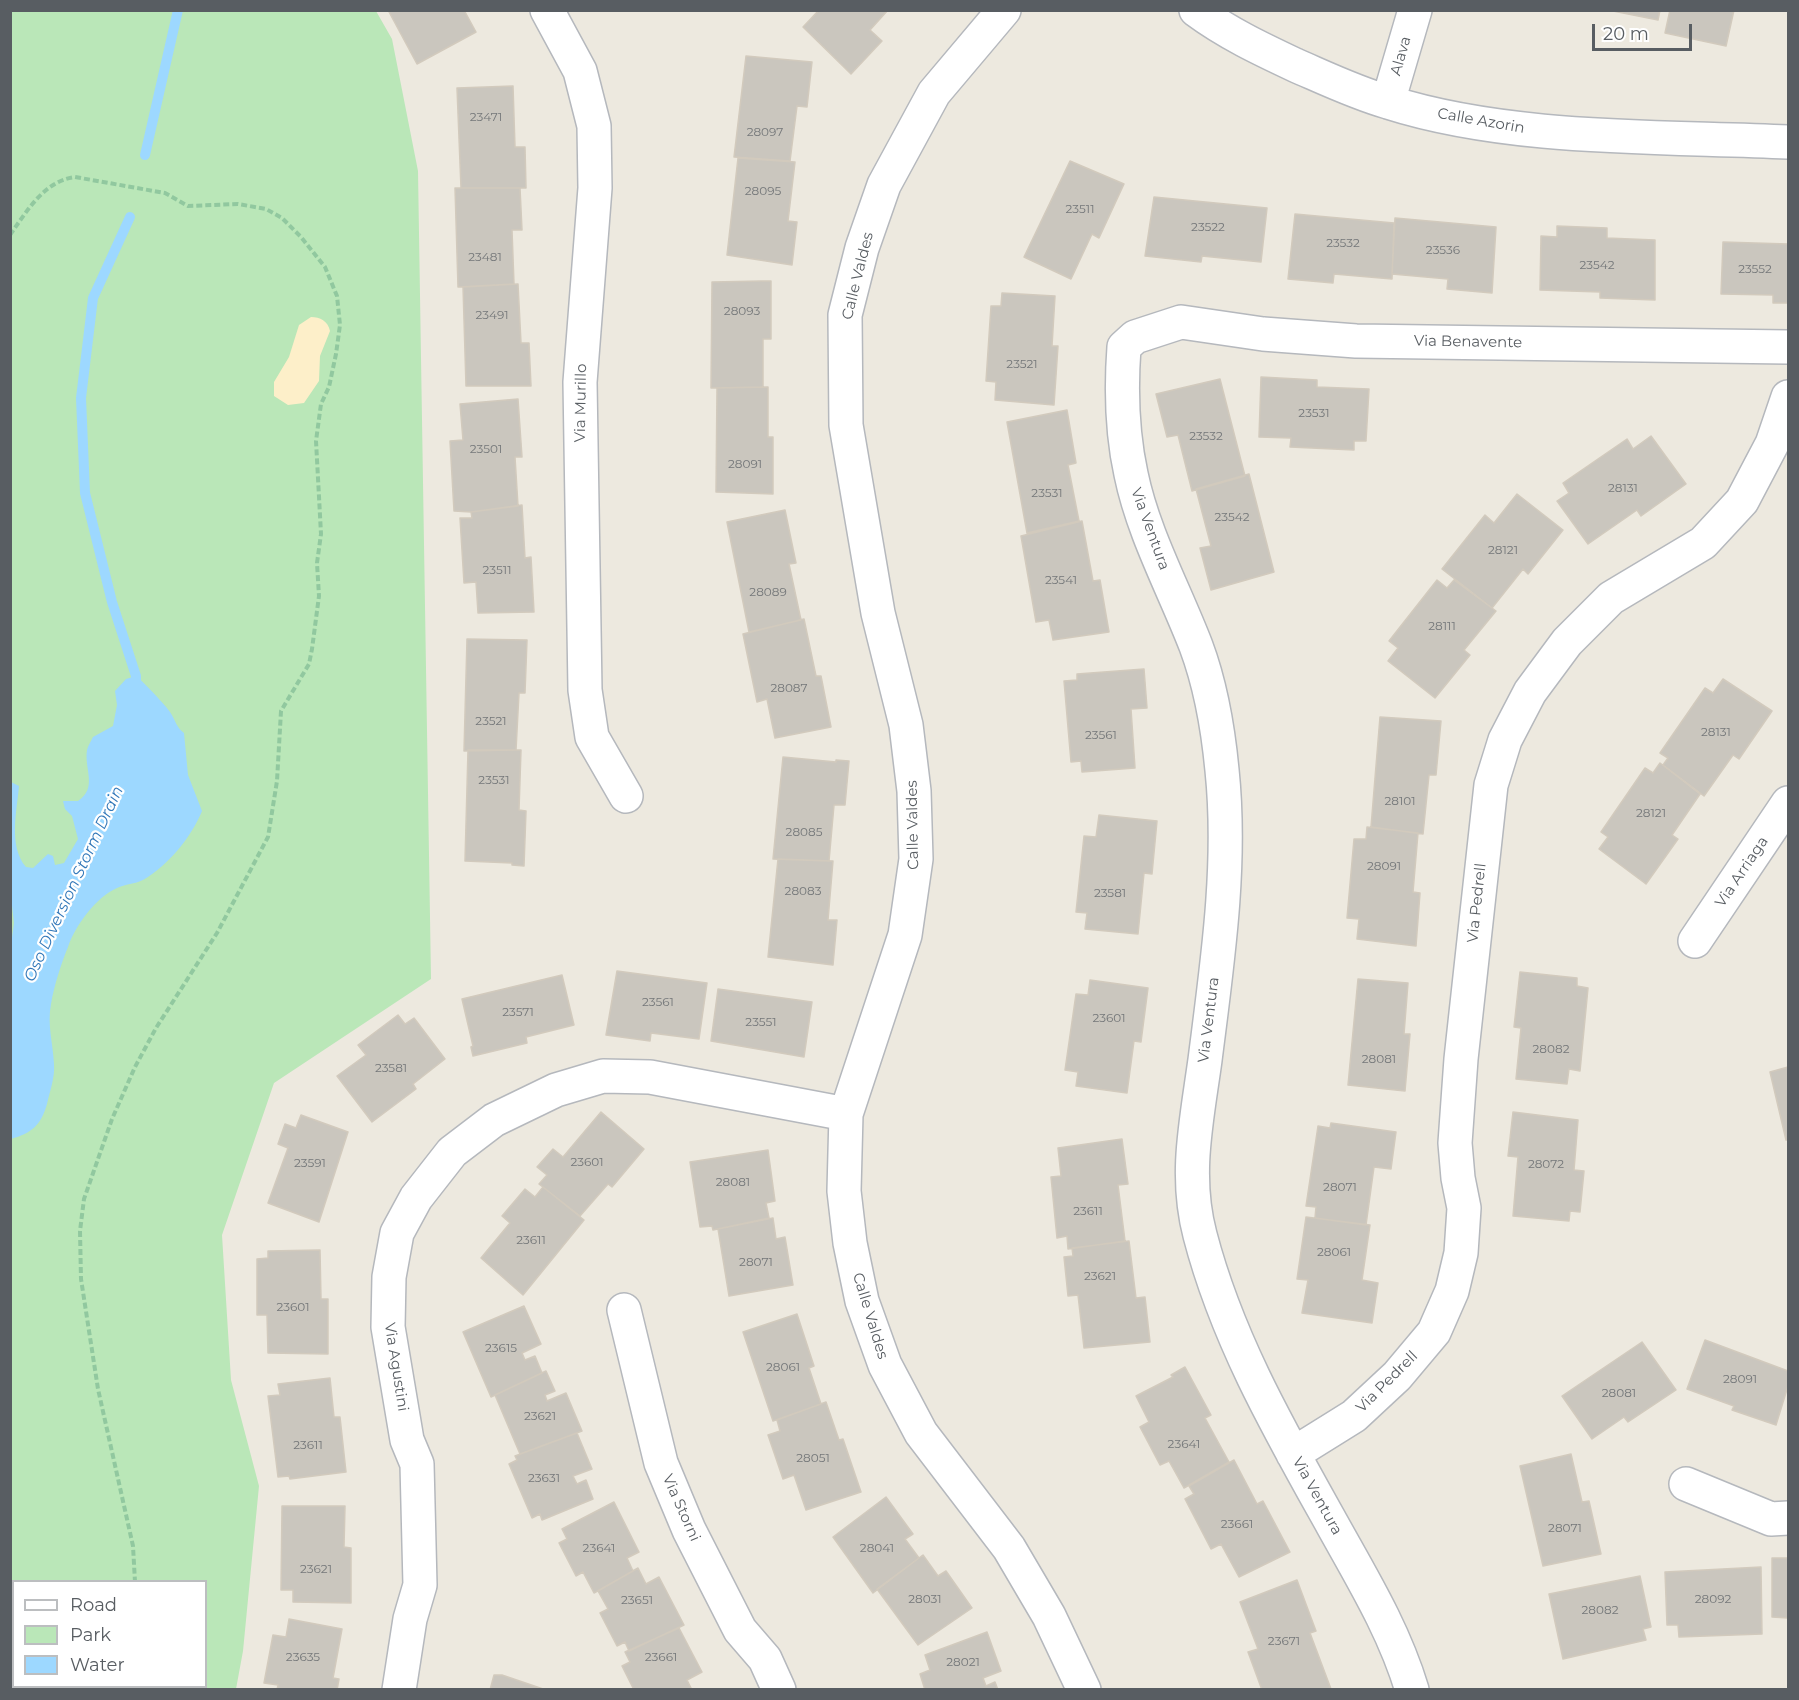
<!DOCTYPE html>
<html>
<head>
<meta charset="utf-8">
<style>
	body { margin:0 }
	#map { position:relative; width:1799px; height:1700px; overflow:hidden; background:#ede9df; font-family:Montserrat,sans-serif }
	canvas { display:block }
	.frame { position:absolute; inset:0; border:12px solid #585d62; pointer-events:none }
	.legend { position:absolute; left:12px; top:1580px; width:195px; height:108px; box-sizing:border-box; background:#fff; border:2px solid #bcbec0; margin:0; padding:8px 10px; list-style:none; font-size:18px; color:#585d62 }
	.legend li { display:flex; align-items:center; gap:12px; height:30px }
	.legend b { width:30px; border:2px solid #bcbec0 }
	.scale { position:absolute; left:1592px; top:24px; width:100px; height:27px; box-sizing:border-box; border:3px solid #585d62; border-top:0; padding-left:8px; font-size:18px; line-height:21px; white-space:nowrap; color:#585d62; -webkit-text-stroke:4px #fff; paint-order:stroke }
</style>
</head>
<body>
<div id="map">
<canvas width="1799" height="1700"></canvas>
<div class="frame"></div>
<ul class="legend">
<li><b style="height:8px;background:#fff"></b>Road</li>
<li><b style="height:16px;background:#bae7b8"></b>Park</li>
<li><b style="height:16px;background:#9dd8ff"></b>Water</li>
</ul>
<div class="scale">20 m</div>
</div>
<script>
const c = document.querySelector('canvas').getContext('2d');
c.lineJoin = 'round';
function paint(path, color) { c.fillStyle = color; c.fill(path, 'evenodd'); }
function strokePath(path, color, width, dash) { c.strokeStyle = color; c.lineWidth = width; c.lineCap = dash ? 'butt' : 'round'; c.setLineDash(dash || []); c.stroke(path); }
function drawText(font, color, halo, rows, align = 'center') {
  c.font = font + ' Montserrat,sans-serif'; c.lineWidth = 4.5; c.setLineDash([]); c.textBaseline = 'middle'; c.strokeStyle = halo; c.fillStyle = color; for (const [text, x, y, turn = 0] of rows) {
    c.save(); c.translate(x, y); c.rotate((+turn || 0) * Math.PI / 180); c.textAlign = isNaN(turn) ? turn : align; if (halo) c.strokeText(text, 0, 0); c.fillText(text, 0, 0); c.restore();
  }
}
paint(new Path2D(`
	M11,11H376L392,39L418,171L431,979L274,1083L222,1235L231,1380L259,1486L243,1651L236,1689H11ZM14,1582H206V1686H14Z`), '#bae7b8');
paint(new Path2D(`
	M311,317C320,317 328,321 330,331L320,356L319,381L304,403L288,405L274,396V382L289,357L299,325Z`), '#fdefc9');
paint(new Path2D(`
	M136,676C140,678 168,708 170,712C176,721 176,727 184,733L188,775L202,811C192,836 168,866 143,880C135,884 125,884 117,888C96,897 75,926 68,947C61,964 54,986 51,1004C47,1025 53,1043 54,1064C55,1078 50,1090 47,1104C41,1125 32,1133 11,1139L10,952L14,923L10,888L11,782L19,786C17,811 8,846 26,867L33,868L48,854L53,856L55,865L64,863L78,839L72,816L65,809L63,801H78C98,788 84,769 87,750C88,746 91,741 93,737L113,726L117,705L115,691L126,679Z`), '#9dd8ff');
strokePath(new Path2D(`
	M145,155L178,10
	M130,217L93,298L81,398L85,493L112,602L136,676V690`), '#9dd8ff', 10);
const building = new Path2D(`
	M388,10H464L476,32L417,64Z
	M819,10H888L870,30L882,41L851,74L803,27Z
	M1608,10H1660L1658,20Z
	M1670,10H1734L1726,46L1665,33Z
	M746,56L812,62L807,107L797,106L790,161L734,157Z
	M513,86L515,147H525L526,188H461L457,88Z
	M738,158L795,162L788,221L797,222L792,265L727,255Z
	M1070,161L1124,184L1099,238L1092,234L1071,279L1024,257Z
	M455,188H520L522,230H512L514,284L458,287Z
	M1154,197L1267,208L1261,262L1202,256L1201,262L1145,256Z
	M1295,214L1394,223L1392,279L1334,274L1333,283L1288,279Z
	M1395,218L1496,227L1492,293L1447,289L1448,279L1392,274Z
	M1557,226L1607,228V238L1655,240V300L1600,298V292L1540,290L1541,236L1557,237Z
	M1723,242L1788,244V303H1773V295L1721,294Z
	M762,281H771V339H763V387L711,388L712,282Z
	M518,284L521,343H529L531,386H466L463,287Z
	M1002,293L1055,296L1052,346H1058L1054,405L995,400L996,382L986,381L991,306H1001Z
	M1261,377L1317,380V387L1369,389L1366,441H1354V450L1290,447L1291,438L1259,437Z
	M1220,379L1245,476L1192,491L1178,435L1167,437L1156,394Z
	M768,387V437H773V494L716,492L717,388Z
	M518,399L522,457H515L518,506L471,512L454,511L450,441L463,440L460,404Z
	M1067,410L1076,463L1068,465L1079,521L1027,533L1007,422Z
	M1651,436L1686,484L1641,516L1637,510L1588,544L1557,501L1569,493L1563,483L1627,439L1633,449Z
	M1249,474L1274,572L1211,590L1200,548L1211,546L1196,489Z
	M1517,494L1563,530L1528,574L1523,569L1492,608L1442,569L1485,515L1494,523Z
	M522,505L525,558L531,557L534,612L478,613L476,582L464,583L460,518H472L471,512Z
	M785,510L796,563L789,564L801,620L749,632L727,522Z
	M1082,521L1093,581L1100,580L1109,632L1053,640L1049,620L1036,622L1021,536Z
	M1437,580L1447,588L1454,580L1496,611L1464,650L1470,655L1435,698L1388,661L1398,648L1389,641Z
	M804,619L816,676H821L831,727L775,738L767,699L757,702L743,634Z
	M467,639L527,640L525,693H519L516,750L464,751Z
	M1144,669L1147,708L1131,709L1135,768L1082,772L1081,761L1071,762L1064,681L1077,680V674Z
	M1723,679L1772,711L1739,759L1733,755L1704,796L1663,765L1668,758L1660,753L1705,688L1713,693Z
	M1380,717L1441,721L1436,775H1429L1423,834L1371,827Z
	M468,750H521L519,810L526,811L524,866L512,865V863L465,861Z
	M783,757L836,762V760L849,761L845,805H834L829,861L773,859Z
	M1660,763L1700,794L1672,835L1678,839L1646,884L1599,849L1608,837L1601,832L1645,768L1653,773Z
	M1099,815L1157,821L1152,874L1144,873L1138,934L1085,929L1087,913L1076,912L1084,836L1096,837Z
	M1367,827L1418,833L1413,892L1420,893L1416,946L1357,939L1359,919L1347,918L1354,839H1366Z
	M778,859L833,861L828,920H837L833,965L768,957Z
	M617,971L707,983L699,1039L651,1033L650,1041L606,1035Z
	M1520,972L1577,978V986L1588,988L1580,1071L1569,1069L1567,1084L1516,1079L1521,1028L1514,1027Z
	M562,975L574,1025L526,1037L527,1043L473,1056L471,1047L473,1046L462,999Z
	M1358,979L1408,983L1404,1034H1410L1405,1091L1348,1085Z
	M1090,980L1148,988L1141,1042L1134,1041L1127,1093L1076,1086L1078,1072L1065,1070L1076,994L1088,995Z
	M718,989L812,1002L804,1057L711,1041Z
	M398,1015L405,1024L414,1018L445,1059L413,1084L416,1089L372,1122L337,1076L366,1055L358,1045Z
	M1788,1067V1140H1786L1770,1072Z
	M601,1112L644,1149L612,1187L608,1184L580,1216L539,1184L547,1175L537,1167L553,1149L563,1157Z
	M1513,1112L1578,1120L1574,1170L1584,1171L1580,1212L1570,1211L1569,1221L1513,1216L1518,1157L1508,1156Z
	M301,1115L348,1132L319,1222L268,1203L288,1148L278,1144L285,1124L296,1128Z
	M1331,1123L1396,1132L1391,1169L1374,1167L1366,1225L1315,1218L1316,1207L1306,1206L1318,1126L1330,1128Z
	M1122,1139L1128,1184L1118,1185L1125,1241L1068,1249L1067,1236L1057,1238L1051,1177L1061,1176L1058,1148Z
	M768,1150L775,1201L766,1203L769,1218L713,1230L712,1226L700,1227L690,1162Z
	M543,1187L584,1220L523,1295L481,1258L510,1223L502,1216L525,1189L535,1197Z
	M1306,1217L1370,1225L1362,1280L1378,1283L1372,1323L1302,1313L1308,1280L1297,1279Z
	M773,1218L776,1239L785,1237L793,1285L729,1296L718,1229Z
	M1129,1241L1136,1298L1145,1297L1150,1342L1084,1348L1078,1295L1068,1296L1064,1257L1073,1256L1072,1248Z
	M320,1250L321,1299H328V1354L268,1353L267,1315H257V1259L268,1258V1251Z
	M524,1306L541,1344L522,1353L525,1360L535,1356L542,1373L491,1397L463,1332Z
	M797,1314L814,1366L809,1368L821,1404L773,1421L743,1332Z
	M1705,1340L1788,1371V1386L1776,1425L1732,1410L1734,1406L1687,1389Z
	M1642,1342L1676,1390L1628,1422L1624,1417L1592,1439L1562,1396Z
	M1185,1367L1211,1415L1205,1418L1229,1462L1184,1488L1169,1461L1160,1465L1140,1427L1149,1422L1136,1396L1173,1377L1171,1375Z
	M546,1371L555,1391L545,1395L547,1401L566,1393L582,1431L520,1454L495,1395Z
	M330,1378L334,1417H340L346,1472L290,1479L289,1476L278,1477L268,1396L280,1395L278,1384Z
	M826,1402L839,1440L843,1439L861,1492L806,1510L794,1475L783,1479L768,1435L780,1431L777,1420Z
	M577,1433L592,1469L573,1476L577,1484L586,1480L593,1499L542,1520L540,1514L532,1518L509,1464L517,1460L515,1456Z
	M1571,1454L1582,1502L1589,1501L1601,1554L1543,1566L1520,1466Z
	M1234,1460L1257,1504L1263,1501L1290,1552L1239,1577L1221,1544L1211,1549L1185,1499L1194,1494L1189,1486Z
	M886,1497L913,1534L905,1539L919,1558L873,1593L833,1537Z
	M614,1502L639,1552L627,1558L633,1571L594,1593L583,1572L576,1576L559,1543L567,1539L562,1529Z
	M282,1506H345L344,1547L351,1548V1603L293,1602V1590H281Z
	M923,1555L938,1576L946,1571L972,1608L918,1645L877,1589Z
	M1772,1558H1788V1618L1772,1617Z
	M1761,1567L1762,1634L1679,1637L1678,1625H1667L1665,1572Z
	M638,1568L646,1584L659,1577L684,1625L629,1651L625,1642L617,1646L600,1613L608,1609L598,1591Z
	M1640,1576L1651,1627L1643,1629L1646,1640L1563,1659L1549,1594Z
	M1297,1580L1316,1631L1310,1633L1331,1689L1262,1690L1248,1652L1258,1649L1240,1602Z
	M289,1619L342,1629L333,1678L339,1679L337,1690H277L278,1685L264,1683L273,1635L286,1637Z
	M679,1628L702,1672L687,1680L692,1690H634L622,1666L630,1662L625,1652Z
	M987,1632L1001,1671L983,1678L986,1686L995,1682L998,1690H925L920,1674L930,1670L925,1655Z
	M494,1675H502L546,1690H490Z`);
paint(building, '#cac6be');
strokePath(building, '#d2cabd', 1.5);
const minor = new Path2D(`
	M547,10L580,71L594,126L595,188L580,382L585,690L592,737L626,796
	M1004,10L934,93L884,185L862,248L845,315L846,425L878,613L906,725L914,791L916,859L905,935L846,1114L844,1191L850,1243L862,1301L885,1365L921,1433L1009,1548L1049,1616L1084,1690
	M1196,10C1227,33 1261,49 1295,65C1325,78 1356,93 1388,102C1510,141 1660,136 1788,142
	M1388,102L1415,10
	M1695,941L1788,803
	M624,1310L661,1463L689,1530L740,1630L765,1659L779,1690
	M1293,1454L1354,1416L1397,1376L1434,1332L1452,1291L1461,1253L1464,1208L1458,1178L1455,1143L1461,1059L1491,785L1505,740L1530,692L1567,642L1611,598L1703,543L1742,501L1772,444L1788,397
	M1686,1484L1771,1519L1788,1518
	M399,1690L410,1619L420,1585L417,1464L407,1440L388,1327L389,1277L397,1233L416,1198L452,1152L494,1120L556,1090L603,1076L650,1077L846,1114
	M1412,1690C1394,1630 1362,1578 1332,1524C1280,1431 1227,1339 1200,1235C1184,1175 1197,1119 1205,1060C1217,965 1232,866 1222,770C1218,728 1211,686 1196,646C1174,589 1143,533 1131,474C1122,433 1121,388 1124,347L1135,337L1181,322L1263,334L1356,341L1788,347`);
strokePath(minor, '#b5b8bd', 36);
strokePath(new Path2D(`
	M10,235C27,211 44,181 75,177L165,193L188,206L238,204L266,209L282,218L301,237L325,267L337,296L340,325L336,354L329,387L321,404L316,441L321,534L317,563L319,596L312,649L309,664L281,711L277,781L268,837L217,933L156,1028L135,1067L112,1119L84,1199L80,1231L81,1279L98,1389L133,1546L135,1582
	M113,1690L114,1686`), '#91c89f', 4, [6, 3]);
strokePath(minor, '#fff', 33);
drawText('12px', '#747779', null, [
	["23471",486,117],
	["28097",765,132],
	["28095",763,191],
	["23511",1080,209],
	["23522",1208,227],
	["23532",1343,243],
	["23536",1443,250],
	["23481",485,257],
	["23542",1597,265],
	["23552",1755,269],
	["28093",742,311],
	["23491",492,315],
	["23521",1022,364],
	["23531",1314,413],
	["23532",1206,436],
	["23501",486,449],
	["28091",745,464],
	["28131",1623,488],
	["23531",1047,493],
	["23542",1232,517],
	["28121",1503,550],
	["23511",497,570],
	["23541",1061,580],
	["28089",768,592],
	["28111",1442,626],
	["28087",789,688],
	["23521",491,721],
	["28131",1716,732],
	["23561",1101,735],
	["23531",494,780],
	["28101",1400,801],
	["28121",1651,813],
	["28085",804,832],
	["28091",1384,866],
	["28083",803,891],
	["23581",1110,893],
	["23561",658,1002],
	["23571",518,1012],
	["23601",1109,1018],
	["23551",761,1022],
	["28082",1551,1049],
	["28081",1379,1059],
	["23581",391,1068],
	["23601",587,1162],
	["23591",310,1163],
	["28072",1546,1164],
	["28081",733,1182],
	["28071",1340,1187],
	["23611",1088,1211],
	["23611",531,1240],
	["28061",1334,1252],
	["28071",756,1262],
	["23621",1100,1276],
	["23601",293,1307],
	["23615",501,1348],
	["28061",783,1367],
	["28091",1740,1379],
	["28081",1619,1393],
	["23621",540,1416],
	["23641",1184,1444],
	["23611",308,1445],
	["28051",813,1458],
	["23631",544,1478],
	["23661",1237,1524],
	["28071",1565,1528],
	["23641",599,1548],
	["28041",877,1548],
	["23621",316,1569],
	["28031",925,1599],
	["28092",1713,1599],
	["23651",637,1600],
	["28082",1600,1610],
	["23671",1284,1641],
	["23635",303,1657],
	["23661",661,1657],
	["28021",963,1662]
]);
drawText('15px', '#585d62', '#fff', [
	["Alava",1401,56,-74],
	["Calle Azorin",1481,121,10],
	["Calle Valdes",858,276,-76],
	["Via Benavente",1468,342,1],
	["Via Murillo",581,403,-89],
	["Via Ventura",1150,529,70],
	["Calle Valdes",913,825,-91],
	["Via Arriaga",1742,872,-56],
	["Via Pedrell",1477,903,-84],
	["Via Ventura",1209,1020,-83],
	["Calle Valdes",870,1316,73],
	["Via Agustini",396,1367,81],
	["Via Pedrell",1387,1382,-45],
	["Via Ventura",1317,1496,61],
	["Via Storni",681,1508,66]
]);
drawText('italic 16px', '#3278b9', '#fff', [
	["Oso Diversion Storm Drain",74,884,-65]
]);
</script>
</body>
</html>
